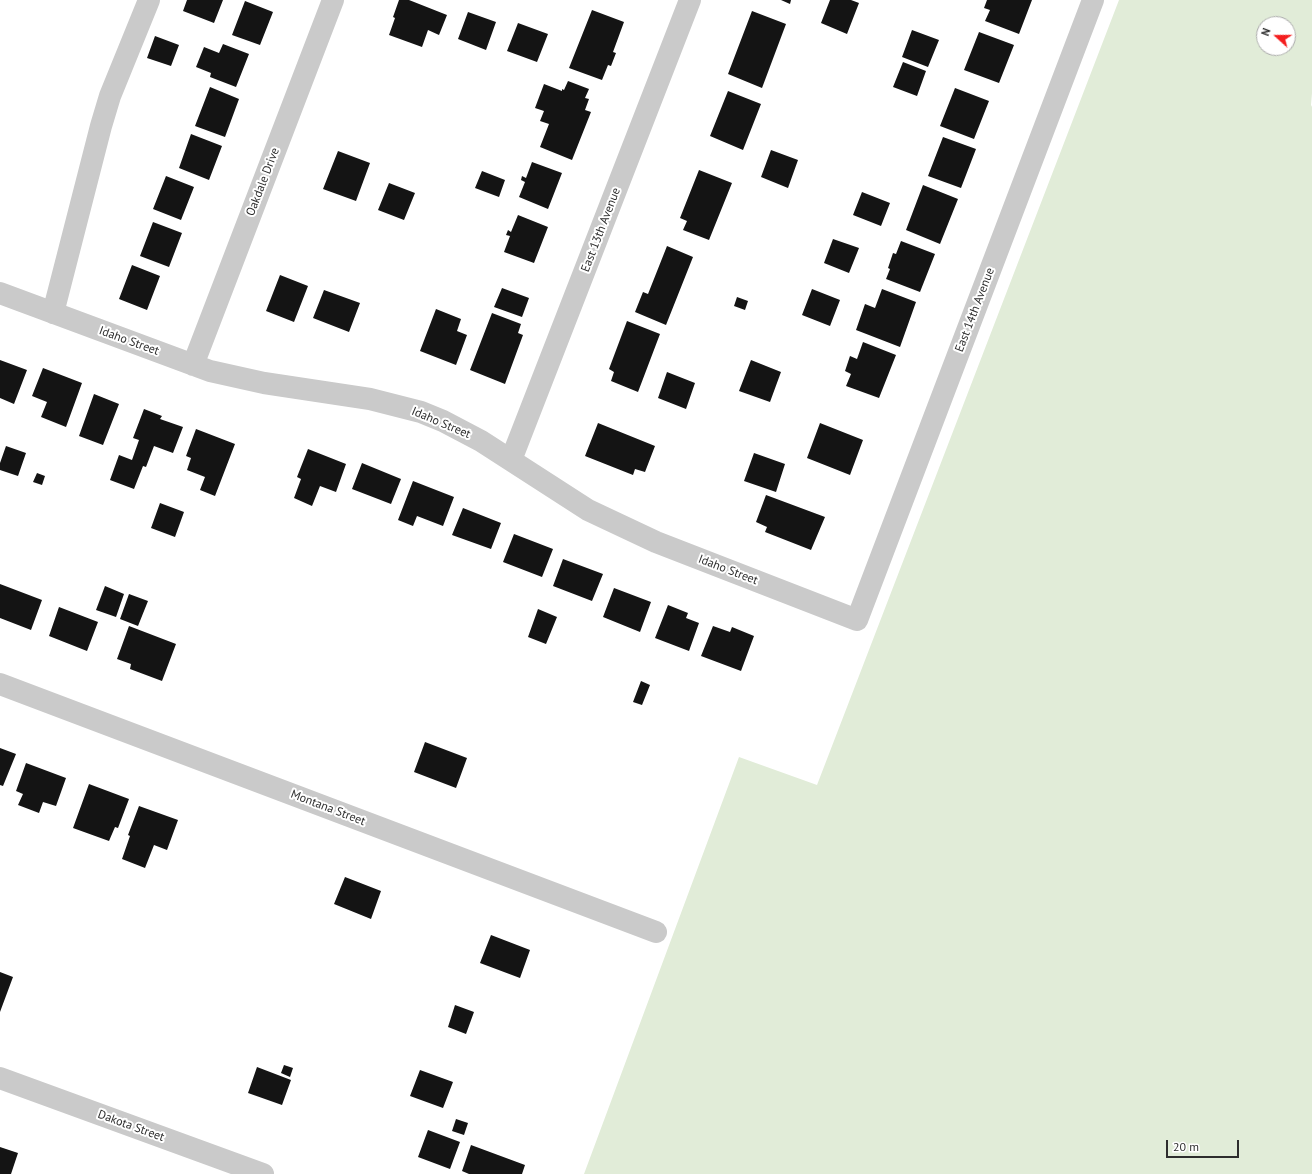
<!DOCTYPE html>
<html>
<head>
<meta charset="utf-8">
<style>
	body { margin:0 }
	#map { position:relative; width:1312px; height:1174px; overflow:hidden; background:#fff; font-family:"PT Sans",sans-serif }
	canvas { display:block }
	.north { position:absolute; left:1256px; top:16px; width:40px; height:40px; box-sizing:border-box; background:#fff; border:1px solid #ababab; border-radius:50%; rotate:291deg; font-size:11px; font-weight:700; line-height:16px; text-align:center; color:#2d2d2d }
	.north::after { content:''; display:block; margin:auto; width:14px; height:18px; background:#f41e1f; clip-path:polygon(50% 0,100% 100%,50% 72%,0 100%) }
	.scale { position:absolute; left:1166px; top:1140px; width:73px; height:18px; box-sizing:border-box; border:2px solid #2d2d2d; border-top:0; padding-left:5px; font-size:12px; line-height:14px; white-space:nowrap; color:#2d2d2d; -webkit-text-stroke:3px #fff; paint-order:stroke }
</style>
</head>
<body>
<div id="map">
<canvas width="1312" height="1174"></canvas>
<div class="north">N</div>
<div class="scale">20 m</div>
</div>
<script>
const c = document.querySelector('canvas').getContext('2d');
c.lineJoin = 'round';
function paint(path, color) { c.fillStyle = color; c.fill(path, 'evenodd'); }
function strokePath(path, color, width, dash) { c.strokeStyle = color; c.lineWidth = width; c.lineCap = dash ? 'butt' : 'round'; c.setLineDash(dash || []); c.stroke(path); }
function drawText(font, color, halo, rows, align = 'center') {
  c.font = font + ' "PT Sans",sans-serif'; c.lineWidth = 4; c.setLineDash([]); c.textBaseline = 'middle'; c.strokeStyle = halo; c.fillStyle = color; for (const [text, x, y, turn = 0] of rows) {
    c.save(); c.translate(x, y); c.rotate((+turn || 0) * Math.PI / 180); c.textAlign = isNaN(turn) ? turn : align; if (halo) c.strokeText(text, 0, 0); c.fillText(text, 0, 0); c.restore();
  }
}
paint(new Path2D(`
	M1119,0H1312V93L1311,105L1312,107V1174H584L739,757L817,785ZM1264,24H1288V48H1264Z`), '#e1ecd8');
paint(new Path2D(`
	M187,0H223L214,23L183,11Z
	M399,0H409L447,15L439,35L428,30L422,47L389,35L395,18L393,17Z
	M781,0H791L790,4Z
	M830,0H851L859,3L847,34L821,23Z
	M987,0H1032L1019,34L985,21L990,10L984,8Z
	M245,1L273,12L260,45L232,35Z
	M592,10L624,22L613,52L616,53L611,66L608,65L602,80L569,68Z
	M752,11L786,24L762,88L728,74Z
	M468,12L496,22L486,50L458,39Z
	M518,23L548,34L537,62L507,51Z
	M912,30L939,40L928,67L902,57Z
	M979,32L1014,45L999,83L964,70Z
	M155,36L179,45L171,66L147,58Z
	M223,44L249,54L236,87L210,77L211,73L196,67L204,47L219,53Z
	M903,62L926,71L917,96L893,87Z
	M568,81L589,89L585,98L589,99L585,110L591,112L572,160L540,147L549,124L540,121L544,111L535,108L544,84L562,91V89L564,90Z
	M210,87L239,99L225,137L195,126Z
	M955,88L989,101L974,139L940,126Z
	M728,91L761,104L743,150L710,136Z
	M191,134L222,146L209,180L179,168Z
	M943,137L976,149L961,188L928,176Z
	M771,150L798,160L788,188L761,177Z
	M338,151L370,163L356,201L323,189Z
	M532,162L562,173L548,209L519,197L525,182L521,180L522,176L526,178Z
	M699,170L732,183L709,240L683,230L687,221L680,218Z
	M482,171L505,180L499,197L475,188Z
	M166,176L194,187L181,220L153,209Z
	M389,183L415,193L404,220L378,210Z
	M923,185L958,199L940,244L906,230Z
	M862,192L890,203L881,226L853,215Z
	M518,215L548,227L534,263L504,252L510,236L506,235L508,230L511,232Z
	M153,222L182,233L169,267L140,256Z
	M833,239L859,248L849,273L824,263Z
	M901,241L935,254L920,292L886,279L890,269L888,268L893,253L896,254Z
	M667,246L693,257L666,325L635,312L643,292L648,294Z
	M132,265L160,276L147,310L119,299Z
	M280,275L308,286L294,322L266,311Z
	M502,288L529,298L522,317L494,307Z
	M812,289L840,300L830,326L802,315Z
	M882,289L916,302L900,347L856,330L865,304L875,308Z
	M324,290L360,303L349,332L313,318Z
	M737,297L748,301L745,310L734,306Z
	M436,309L461,319L457,331L467,335L456,365L420,351Z
	M492,313L521,324L518,333L523,335L505,384L470,370Z
	M627,321L660,334L638,392L611,381L614,372L609,369Z
	M863,342L896,355L879,398L846,386L851,374L845,371L850,356L857,359Z
	M0,360L27,370L14,404L0,398Z
	M751,360L781,372L770,402L739,391Z
	M43,368L82,383L66,427L41,417L47,402L32,396Z
	M667,372L695,383L686,409L658,398Z
	M94,394L119,404L103,445L79,436Z
	M144,409L162,416L160,419L183,427L173,453L154,446L146,467L143,466L134,489L110,480L119,455L132,460L139,440L133,438Z
	M598,423L655,446L645,472L635,469L633,475L585,456Z
	M820,423L863,440L850,475L807,458Z
	M196,429L235,444L215,496L200,490L205,477L187,470L191,458L186,456Z
	M6,446L26,453L18,476L0,470V463Z
	M308,449L346,464L336,492L320,486L312,506L294,498L301,479L297,477Z
	M754,453L785,464L776,492L744,481Z
	M362,463L401,479L391,504L352,489Z
	M37,473L45,476L42,485L33,482Z
	M413,481L454,497L443,526L417,516L413,526L398,520Z
	M766,495L825,517L811,550L765,532L767,527L756,522Z
	M160,503L184,512L175,537L151,528Z
	M463,508L501,523L491,549L452,535Z
	M514,534L553,549L542,577L503,562Z
	M563,559L603,574L592,601L553,586Z
	M0,584L42,600L31,630L0,618Z
	M105,586L124,594L116,617L96,610Z
	M614,588L651,602L640,632L603,617Z
	M129,594L148,601L138,626L120,619Z
	M668,605L688,613L686,618L699,623L689,651L655,638Z
	M59,607L98,622L87,651L49,636Z
	M538,609L557,617L546,644L528,637Z
	M129,626L176,644L162,681L130,669L131,664L117,659Z
	M713,626L730,632L732,627L754,636L741,671L701,656Z
	M641,681L650,685L642,705L633,702Z
	M425,742L467,758L456,788L414,772Z
	M0,748L16,754L3,786L0,785Z
	M26,763L66,778L56,806L43,802L39,813L18,805L23,794L16,791Z
	M89,784L129,799L118,828L115,827L109,841L73,828Z
	M139,806L178,820L167,850L154,845L145,868L122,859L130,836L128,835Z
	M345,877L381,891L371,919L334,904Z
	M491,935L530,950L520,978L480,963Z
	M0,972L13,977L0,1012Z
	M455,1005L474,1012L466,1034L448,1027Z
	M284,1065L293,1068L290,1077L281,1073Z
	M257,1067L291,1080L282,1105L248,1093Z
	M420,1070L453,1082L443,1108L410,1096Z
	M456,1119L468,1123L464,1135L452,1131Z
	M428,1130L460,1142L450,1169L418,1157Z
	M471,1145L525,1165L522,1174H469L462,1171Z
	M0,1147L18,1153L11,1174H0Z`), '#141414');
strokePath(new Path2D(`
	M0,293L210,371L264,383L370,399L421,412L443,421L481,441L588,510L656,542L857,620L1093,0
	M53,313L101,126L110,96L149,0
	M193,365L333,0
	M511,460L690,0
	M0,684L656,932
	M0,1078L263,1174`), '#cacaca', 22);
drawText('12px', '#2d2d2d', '#fff', [
	["Oakdale Drive",263,182,-69],
	["East 13th Avenue",601,230,-69],
	["East 14th Avenue",975,310,-69],
	["Idaho Street",129,341,20],
	["Idaho Street",441,423,23],
	["Idaho Street",728,570,21],
	["Montana Street",328,808,21],
	["Dakota Street",131,1126,20]
]);
</script>
</body>
</html>
